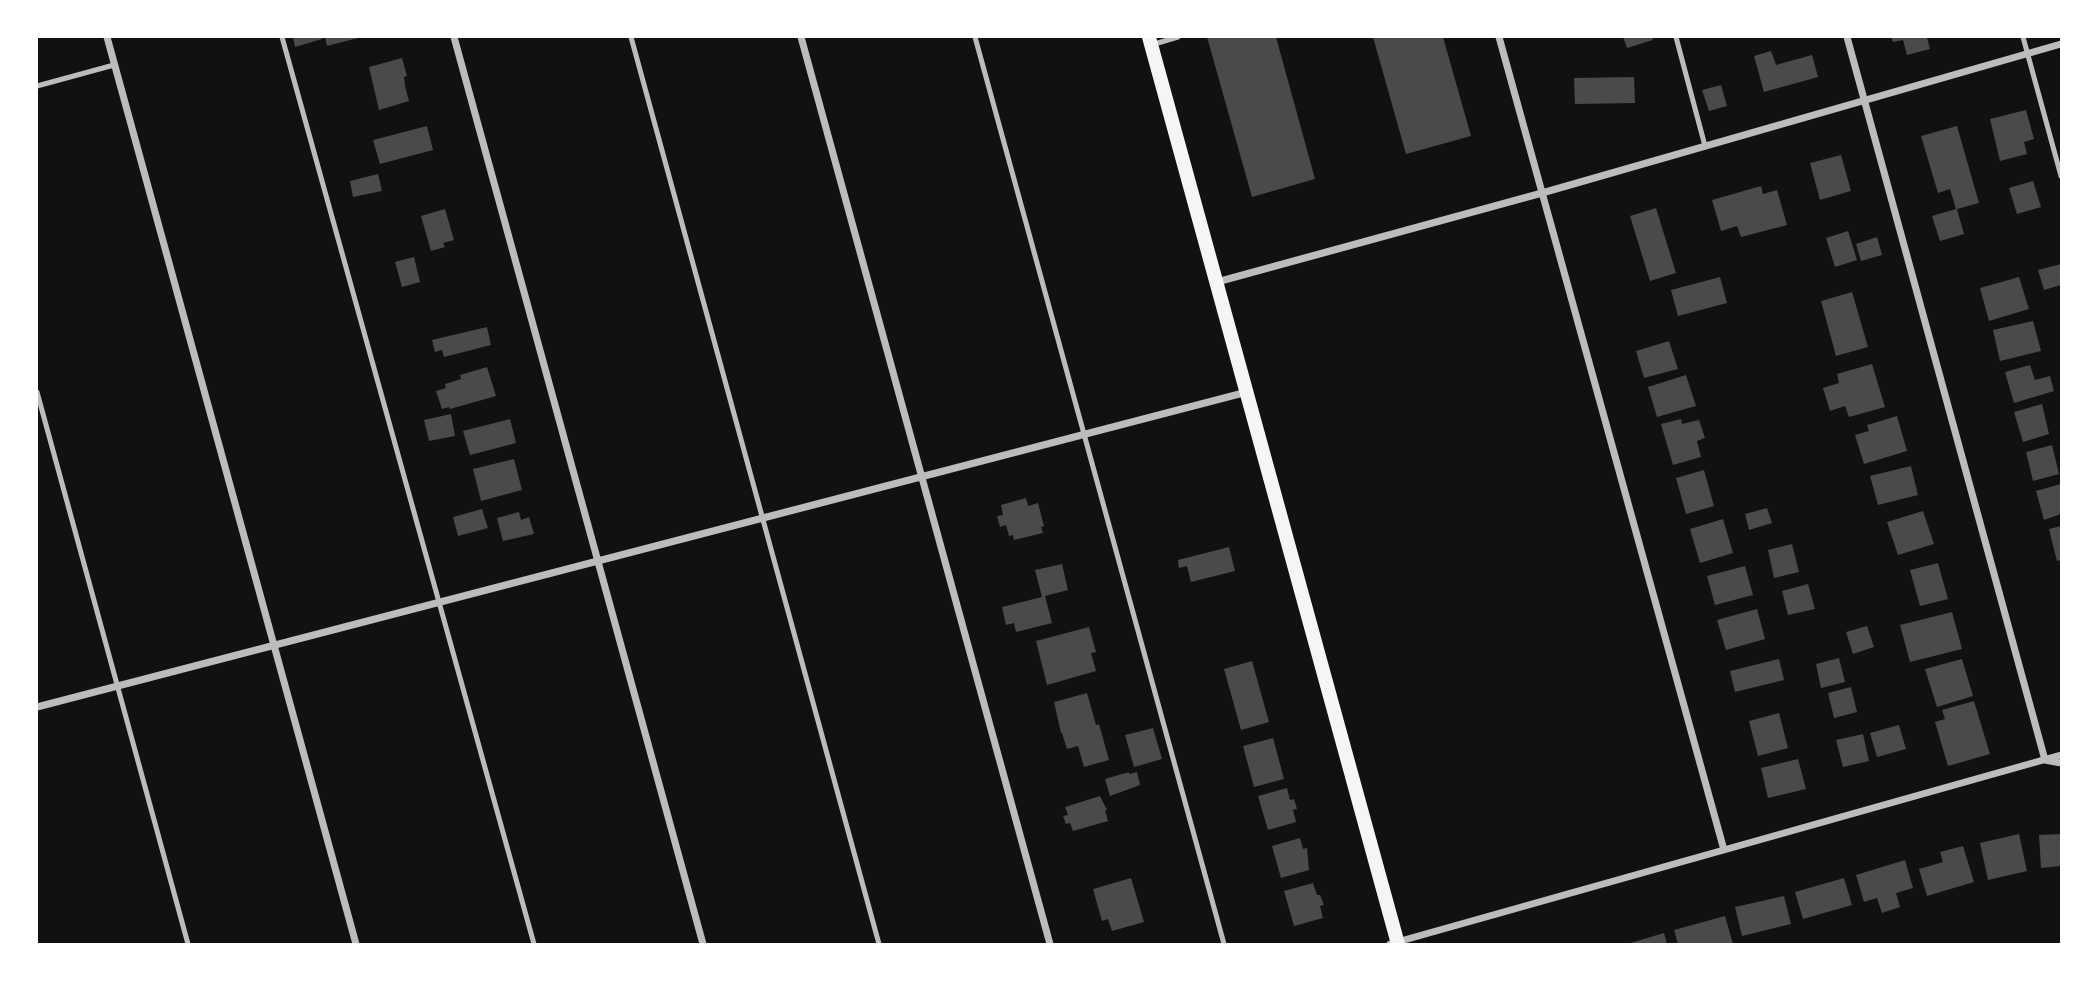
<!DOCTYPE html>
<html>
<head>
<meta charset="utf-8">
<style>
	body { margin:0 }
	#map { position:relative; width:2098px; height:981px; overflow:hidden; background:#111; font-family:Inter,sans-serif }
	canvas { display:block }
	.frame { position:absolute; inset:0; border:38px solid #fff; pointer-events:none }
</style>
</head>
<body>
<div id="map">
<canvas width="2098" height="981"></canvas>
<div class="frame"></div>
</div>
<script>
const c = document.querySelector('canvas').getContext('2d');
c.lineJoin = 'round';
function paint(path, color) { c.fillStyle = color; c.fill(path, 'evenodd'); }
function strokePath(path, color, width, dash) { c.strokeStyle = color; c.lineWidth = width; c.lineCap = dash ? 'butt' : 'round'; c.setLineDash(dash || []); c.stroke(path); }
paint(new Path2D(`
	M293,37H322V39L295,47Z
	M325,37H358V38L327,46Z
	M1207,37H1276L1315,179L1252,197Z
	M1373,37H1443L1471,136L1406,154Z
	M1623,37H1652L1653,40L1627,48Z
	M1891,37H1927L1930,49L1907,55L1903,40L1893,42Z
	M1771,51L1776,65L1812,55L1818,77L1764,92L1754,56Z
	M402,58L407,76L404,77L405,86L409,101L379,110L369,67Z
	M1634,77L1635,103L1575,104L1574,78Z
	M1721,85L1727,106L1709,111L1702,90Z
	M2026,110L2034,139L2024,142L2027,154L2000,161L1990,119Z
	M427,126L433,150L380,164L373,140Z
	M1957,126L1979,203L1957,209L1964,234L1940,241L1932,216L1956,209L1950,189L1938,193L1921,136Z
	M1841,155L1851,191L1820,200L1810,163Z
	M378,174L382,191L353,197L350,181Z
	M2033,181L2041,207L2017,214L2009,188Z
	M1761,186L1763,194L1777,190L1787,225L1741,237L1737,226L1721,231L1712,200Z
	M1656,208L1676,273L1650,281L1630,216Z
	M445,209L454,240L443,243L445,247L431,251L421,216Z
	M1848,231L1857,260L1835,267L1826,238Z
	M1877,237L1882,255L1861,261L1856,244Z
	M414,257L420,282L402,287L395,262Z
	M2061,264V285L2044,290L2038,270Z
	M1720,277L1727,303L1678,316L1671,290Z
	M2019,277L2029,309L1989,321L1980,288Z
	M1852,292L1868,347L1836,356L1821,301Z
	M2033,321L2041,351L2000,361L1993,330Z
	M487,327L491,345L444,357L442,350L435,352L432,340Z
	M1669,341L1678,369L1644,378L1636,351Z
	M1872,364L1885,407L1849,417L1845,406L1830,411L1823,388L1839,383L1837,374Z
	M2030,365L2035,380L2050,376L2054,391L2014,403L2005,372Z
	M487,367L496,396L450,409L449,407L442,409L436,391L446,388L445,384L461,379L460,375Z
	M1686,375L1696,406L1657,417L1648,387Z
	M2042,404L2049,434L2023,442L2014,412Z
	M451,414L455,436L429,441L424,420Z
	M1897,416L1907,451L1864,464L1855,435L1869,431L1867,425Z
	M510,419L516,443L470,455L463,431Z
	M1681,419L1682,424L1699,420L1705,438L1697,441L1701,457L1673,465L1661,424Z
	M2052,445L2059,474L2033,481L2026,452Z
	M514,459L522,490L481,501L473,469Z
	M1911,466L1918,495L1878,505L1870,476Z
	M1704,470L1714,506L1686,514L1676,478Z
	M2061,484V514L2044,520L2036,491Z
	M1026,498L1028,506L1038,503L1044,526L1041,527L1043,533L1014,540L1013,535L1009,536L1006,525L1000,527L997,516L1003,515L1001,505Z
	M1767,508L1772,523L1749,530L1745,514Z
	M482,509L488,528L458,536L453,517Z
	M1923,511L1934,544L1898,555L1887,522Z
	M519,512L521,520L529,517L534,534L503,541L497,518Z
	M1723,519L1733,553L1700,563L1690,529Z
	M2061,526V560L2057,561L2049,529Z
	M1792,544L1799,572L1774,578L1768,550Z
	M1229,547L1235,571L1191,582L1187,566L1179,568L1178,560Z
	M1938,563L1948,599L1920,606L1910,570Z
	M1062,564L1068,590L1045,596L1052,623L1016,632L1014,623L1006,625L1002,607L1042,597L1035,570Z
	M1745,566L1753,595L1715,605L1707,576Z
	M1808,584L1815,609L1788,615L1782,591Z
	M1757,609L1765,639L1726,650L1717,620Z
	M1952,612L1962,649L1910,662L1900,625Z
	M1867,626L1874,647L1853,654L1846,632Z
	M1089,627L1096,652L1091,653L1096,671L1047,685L1036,641Z
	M1839,658L1845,682L1821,688L1816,664Z
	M1779,659L1784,680L1735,692L1730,671Z
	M1962,659L1973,696L1937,707L1925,669Z
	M1252,661L1269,722L1241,730L1224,669Z
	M1851,687L1857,712L1834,718L1828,693Z
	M1087,693L1096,725L1099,724L1109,760L1084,767L1078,746L1067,749L1062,733H1061L1054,702Z
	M1974,701L1990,754L1948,766L1935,722L1945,719L1942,710Z
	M1779,713L1788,748L1758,756L1749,721Z
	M1899,725L1906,749L1877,757L1870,733Z
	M1153,728L1162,759L1134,767L1125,735Z
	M1863,734L1869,761L1843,767L1836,740Z
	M1273,738L1284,779L1254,787L1243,746Z
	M1798,759L1806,789L1768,798L1761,768Z
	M1129,772V774L1137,772L1140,785L1110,796L1105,779Z
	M1287,788L1290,800L1294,799L1297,809L1293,810L1296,822L1268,830L1258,796Z
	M1100,796L1107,810H1105L1108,821L1073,831L1070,823L1066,824L1063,816L1068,815L1065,807Z
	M2019,834L2027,871L1988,880L1980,843Z
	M2061,834V866L2041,868L2039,835Z
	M1300,838L1303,849L1307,848L1309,870L1281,878L1272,846Z
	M1963,846L1974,882L1927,896L1919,869L1943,862L1940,852Z
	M1905,860L1913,888L1896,893L1900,907L1882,913L1877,898L1864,902L1856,875Z
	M1131,878L1144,922L1112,931L1108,919L1102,921L1093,889Z
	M1844,878L1852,905L1803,919L1795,892Z
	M1313,883L1317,895H1320L1324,905L1320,906L1323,918L1294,926L1284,891Z
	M1784,896L1791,924L1742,936L1735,907Z
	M1725,916L1733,944H1678L1674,930Z
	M1664,933L1667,944H1627Z`), '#4a4a4a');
strokePath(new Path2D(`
	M282,37L534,944
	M631,37L879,944
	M975,37L1224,944
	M1676,37L1705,146
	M2023,37L2061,176
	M1151,45L1178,37
	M37,86L114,65
	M37,392L188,944`), '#bcbcbc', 5);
strokePath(new Path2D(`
	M107,37L356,944
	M454,37L703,944
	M801,37L1050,944
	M1499,37L1724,850
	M1847,37L2045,760L2061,763
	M1217,282L1542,193L2061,44
	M37,707L1247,392
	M1390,944L2061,755`), '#bcbcbc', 7);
strokePath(new Path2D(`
	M1149,37L1398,944`), '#f5f5f5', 14);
</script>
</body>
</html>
